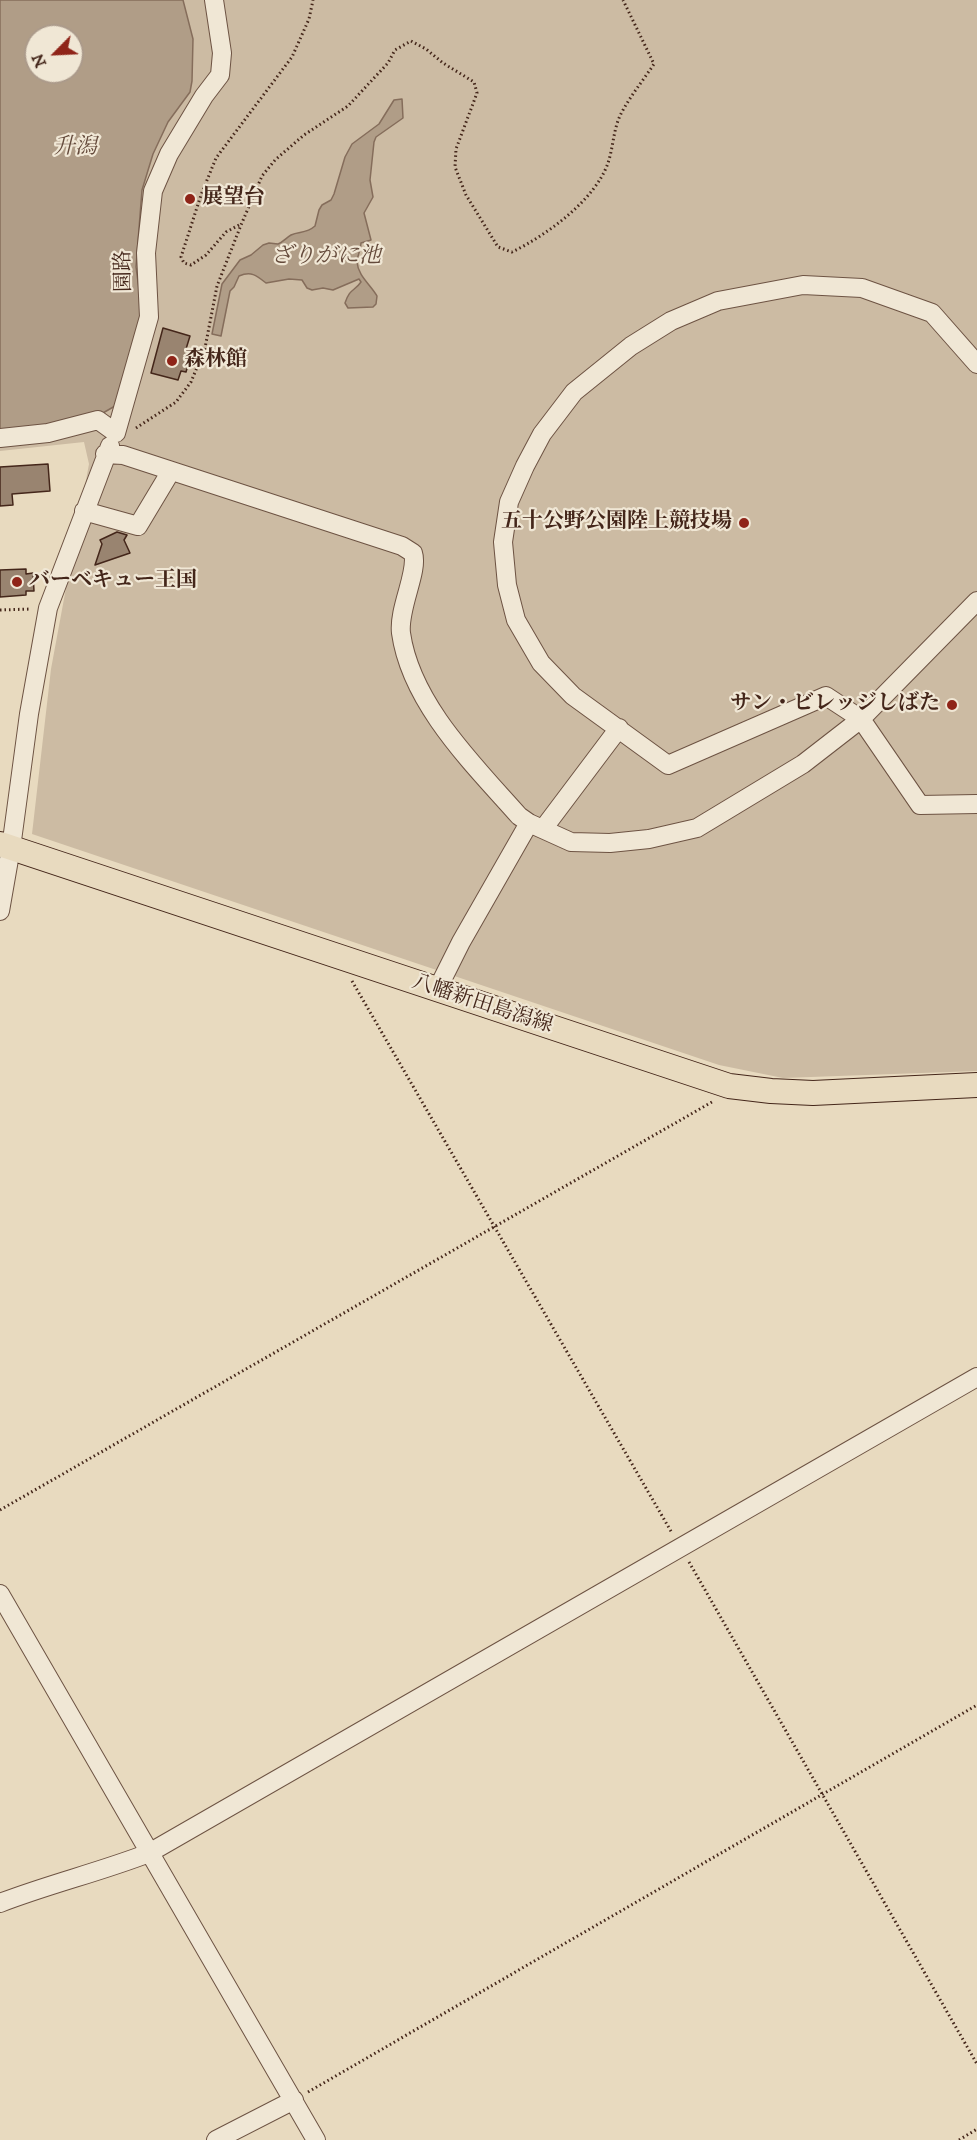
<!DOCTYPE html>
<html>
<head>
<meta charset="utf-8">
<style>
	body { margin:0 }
	#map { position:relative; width:977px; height:2140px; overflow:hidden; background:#e8dabf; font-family:"IM FELL DW Pica",serif }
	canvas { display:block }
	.north { position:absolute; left:24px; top:24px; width:60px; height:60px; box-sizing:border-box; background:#f0e7d5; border:2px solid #ab9a8a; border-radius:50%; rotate:246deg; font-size:16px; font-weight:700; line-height:24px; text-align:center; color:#44261a }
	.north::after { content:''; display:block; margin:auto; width:21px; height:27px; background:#8f2418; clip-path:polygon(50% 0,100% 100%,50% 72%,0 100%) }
</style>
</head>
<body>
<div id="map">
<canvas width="977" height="2140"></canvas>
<div class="north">N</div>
</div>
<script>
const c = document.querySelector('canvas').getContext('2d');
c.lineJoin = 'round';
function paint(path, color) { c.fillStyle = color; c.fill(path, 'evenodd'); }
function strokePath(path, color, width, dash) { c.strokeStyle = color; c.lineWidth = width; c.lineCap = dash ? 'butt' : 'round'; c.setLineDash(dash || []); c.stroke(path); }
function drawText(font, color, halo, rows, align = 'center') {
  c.font = font + ' "IM FELL DW Pica","Noto Serif JP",serif'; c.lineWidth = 4.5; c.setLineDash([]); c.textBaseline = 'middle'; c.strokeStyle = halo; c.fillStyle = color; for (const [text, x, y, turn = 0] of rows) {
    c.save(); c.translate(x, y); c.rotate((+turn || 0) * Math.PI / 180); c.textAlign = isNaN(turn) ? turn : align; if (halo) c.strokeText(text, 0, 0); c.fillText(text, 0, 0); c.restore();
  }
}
paint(new Path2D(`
	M0,0H977V1071L783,1078L719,1065L32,834L51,669L89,464L84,442L0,451ZM36,36H72V72H36Z`), '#ccbba3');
const water = new Path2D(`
	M0,0H183L193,39L192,81L190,92L168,122L153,154L142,190L136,267L142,311L115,406L96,417L0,438ZM36,36H72V72H36Z
	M402,99L403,118L376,137L374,142L370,180L373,197L364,213L371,240L361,243C361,251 357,255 357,262C358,276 371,285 377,296L376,304L373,307L348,308L345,303C350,288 354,292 361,282L359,279L333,290L323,288L312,290L307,288L302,280L289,279L266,283C256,275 251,271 239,276L234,287L230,291L221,336L212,334L222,284L240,260L251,255L263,245L269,243L278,244C283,242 286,238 291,235C299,231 306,234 315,226L319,210L322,205L331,200L334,194L345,157L352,144L379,124L394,100Z`);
paint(water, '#b09d87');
strokePath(water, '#856d5b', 1.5);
const building = new Path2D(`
	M163,328L190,336L186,349L192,351L186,372L181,371L178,380L151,373Z
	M48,464L50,491L12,494L13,505L0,506V467Z
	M117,532L127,535L124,540L130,553L95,565L102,544L100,540Z
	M26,569V574L33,573L34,591H26V595L0,597V570Z`);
paint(building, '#998470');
strokePath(building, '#44261a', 1.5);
const minor = new Path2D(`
	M977,364L932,313L862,288L803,285L718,301L671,321L631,346L574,392L542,434L525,466L509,502L503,542L507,585L516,620L541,663L573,696L668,765L826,696L861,719L920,805L977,804
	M0,438L48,433L98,420L116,433L149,317L146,253L153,191L169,154L204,96L220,75L222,53L214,0
	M105,454L123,455L402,546L413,553C419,571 398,608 401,633C411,704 474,765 519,816L529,823L571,842L610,843L649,839L697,828L803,764L861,719L977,601
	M84,511L138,526L171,471
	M543,829L619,728
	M0,911L11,848L29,714L48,608L110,446
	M437,990L461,942L529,823
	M0,1594L316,2140
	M0,1903C49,1884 100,1872 149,1853L977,1377
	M216,2140L294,2100`);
const major = new Path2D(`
	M0,844L729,1086L771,1091L813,1093L977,1085`);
strokePath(minor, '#6d5343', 20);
strokePath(major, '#44261a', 26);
strokePath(new Path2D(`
	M239,225L226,232L206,255L191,265L184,263L181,257L201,195L216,158L292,57L309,19L313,0
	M136,428L176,402L191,382L205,348L217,286L241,225L262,176L275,160L304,135L348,106L388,63L395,50L411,41L426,49L443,63L474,82L477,93L456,149L455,167L466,195L498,247L512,252C547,235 595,200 608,163C614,145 613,127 623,110C632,94 644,79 654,64L623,0
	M0,610L31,609
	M352,981L672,1533
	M0,1510L712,1102
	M689,1562L977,2064
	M308,2092L977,1705
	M959,2140L977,2129`), '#44261a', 3, [1.5, 3]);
strokePath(minor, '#f0e7d5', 18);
strokePath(major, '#e8dabf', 24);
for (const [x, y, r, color] of [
	[190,199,6,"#8f2418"],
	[172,361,6,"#8f2418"],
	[744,523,6,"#8f2418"],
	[17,582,6,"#8f2418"],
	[952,705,6,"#8f2418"]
]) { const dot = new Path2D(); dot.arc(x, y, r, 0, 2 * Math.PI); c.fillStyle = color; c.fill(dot); strokePath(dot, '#f0e7d5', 2); }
drawText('bold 21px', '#44261a', '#f0e7d5', [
	["展望台",202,199],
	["森林館",184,361],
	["五十公野公園陸上競技場",732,523,"right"],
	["バーベキュー王国",29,582],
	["サン・ビレッジしばた",940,705,"right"]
], 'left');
drawText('21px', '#44261a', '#f0e7d5', [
	["園路",125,271,-91],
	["八幡新田島潟線",482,1005,18]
]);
drawText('italic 22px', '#644a3b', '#f0e7d5', [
	["升潟",75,148],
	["ざりがに池",326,257]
]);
</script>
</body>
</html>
